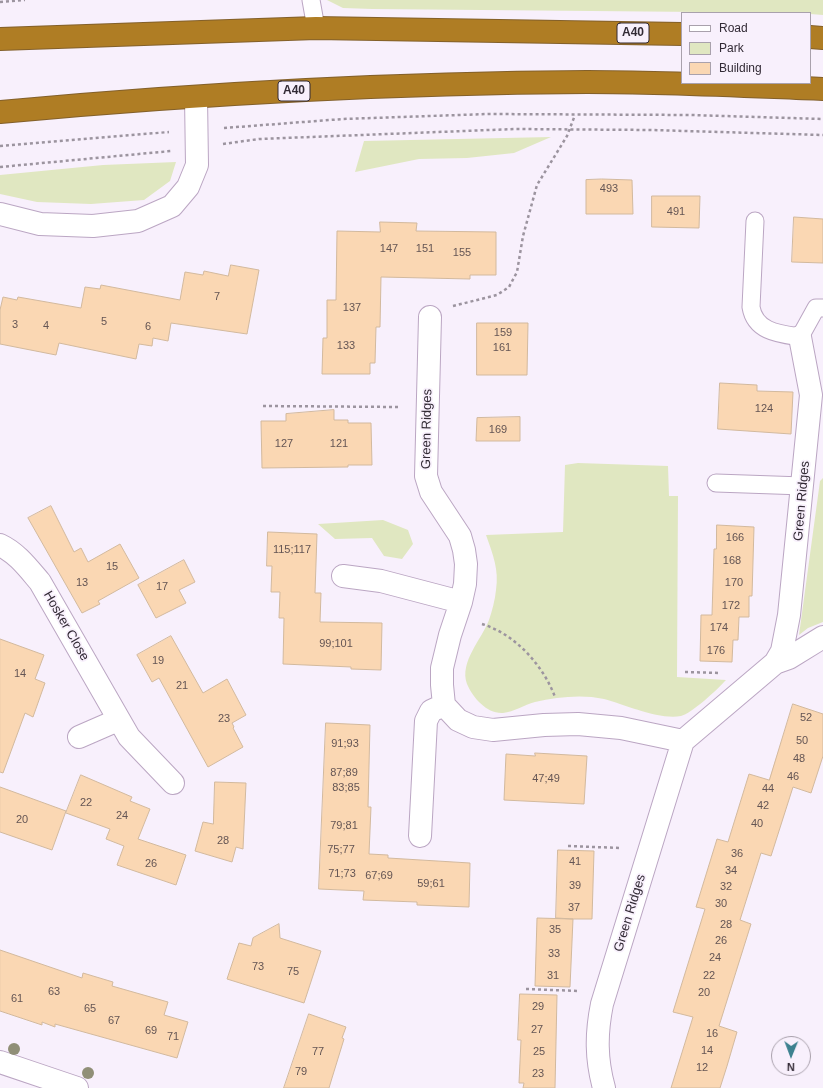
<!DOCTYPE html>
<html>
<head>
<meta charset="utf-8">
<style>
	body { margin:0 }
	#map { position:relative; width:823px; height:1088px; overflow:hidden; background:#f8f0fc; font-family:Arial,sans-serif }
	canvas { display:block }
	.legend { position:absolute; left:681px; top:12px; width:130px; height:72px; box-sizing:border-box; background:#f8f0fc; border:1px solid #a9a1ac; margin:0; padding:5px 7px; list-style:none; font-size:12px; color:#322a35 }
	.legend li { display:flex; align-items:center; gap:8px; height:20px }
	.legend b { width:20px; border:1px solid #a9a1ac }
	.north { position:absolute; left:771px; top:1036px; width:40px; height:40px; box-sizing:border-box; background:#f8f0fc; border:1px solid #a9a1ac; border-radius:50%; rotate:181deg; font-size:11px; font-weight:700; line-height:16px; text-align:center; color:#322a35 }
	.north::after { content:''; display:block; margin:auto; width:14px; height:18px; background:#3c818f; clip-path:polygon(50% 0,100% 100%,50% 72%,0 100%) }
</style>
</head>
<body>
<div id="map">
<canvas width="823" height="1088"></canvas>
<ul class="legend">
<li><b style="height:5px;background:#fff"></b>Road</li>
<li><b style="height:11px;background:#e0e7c1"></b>Park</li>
<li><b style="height:11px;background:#fad7b3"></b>Building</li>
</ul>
<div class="north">N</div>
</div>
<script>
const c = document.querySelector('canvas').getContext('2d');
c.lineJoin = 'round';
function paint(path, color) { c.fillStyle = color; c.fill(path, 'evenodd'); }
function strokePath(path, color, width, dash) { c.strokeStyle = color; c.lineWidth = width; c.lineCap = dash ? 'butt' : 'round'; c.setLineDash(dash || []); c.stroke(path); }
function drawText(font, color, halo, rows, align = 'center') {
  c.font = font + ' Arial,sans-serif'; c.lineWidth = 3.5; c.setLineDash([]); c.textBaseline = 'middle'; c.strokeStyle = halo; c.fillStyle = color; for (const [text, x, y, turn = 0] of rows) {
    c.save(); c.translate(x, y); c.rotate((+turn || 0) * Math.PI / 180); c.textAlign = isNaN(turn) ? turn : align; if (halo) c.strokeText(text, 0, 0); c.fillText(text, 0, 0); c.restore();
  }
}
paint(new Path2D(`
	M327,0H823V15L810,14V13L372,9L343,8Z
	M551,137L514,153L467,158L419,159L355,172L364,141Z
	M176,162L170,181L144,200L91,204L37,202L0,194V175L103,165Z
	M578,463L668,466L669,496H678L677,677L726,680C718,689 691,714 681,716C659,720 626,705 604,699C582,694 557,697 535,702C524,705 514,712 503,713C487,714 473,698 467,684C459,662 482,639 489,620C492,611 495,600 496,590C499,569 493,555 486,535L563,532L565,465Z
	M823,478V622L808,628L799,635L820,481Z
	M383,520L408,530L413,544L402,559L384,556L372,538L335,539L318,524Z`), '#e0e7c1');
const building = new Path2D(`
	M602,179L632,180L633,214H586V180Z
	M652,196H700L699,228L652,227Z
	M794,217L823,219V263L792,262Z
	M380,222L417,223L416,231L496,232V275H470V279L381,277L380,327H376L375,363H370V374H322L323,338H327V300H336L337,231L380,232Z
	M231,265L259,270L247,334L171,323L168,341L153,338L152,346L139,344L136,359L59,343L56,355L0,344V310L3,297L17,300L18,297L81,308L85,287L100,289L101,285L180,300L185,272L203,275L204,271L228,276Z
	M477,323H528L527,375H477Z
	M720,383L757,385V391L793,392L791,434L718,429Z
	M334,410V420H348V423H371L372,465H348V467L262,468L261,421H286V414Z
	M520,417V441H476L477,418Z
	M51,506L74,552L81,548L88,562L120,544L139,578L98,601L100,604L82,613L28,518Z
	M717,525L754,527L752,596H749V617H739L738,640H733L732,662L700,661L701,615H712L714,549H716Z
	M268,532L317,534L315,593H321L320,622L382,623L381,670L351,669V667L283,664L284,618H279L280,592H271L272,566H267Z
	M184,560L195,582L179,590L186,603L156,618L138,585Z
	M171,636L203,693L227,679L246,715L232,723L234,727L233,728L243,747L208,767L159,678L152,682L137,655Z
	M0,639L44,655L35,679L45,683L33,717L25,713L3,773L0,772Z
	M793,704L823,714V756L811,793L793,787L771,856L761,853L740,920L751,924L719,1026L737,1032L727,1066L720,1088H671L693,1017L673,1012L705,909L696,907L717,839L728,842L749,774L769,780Z
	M326,723L370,725L368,807H371L369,854L388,855V858L470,863L469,907L417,905V902L363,900L364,891L319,889Z
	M535,753L587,756L584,804L504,800L506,754L535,756Z
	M81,775L132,797L130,801L150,809L138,839L186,855L176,885L117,865L124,846L106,839L110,829L66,813Z
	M215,782L246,783L243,849L236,847L232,862L195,851L203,822L213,824Z
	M0,787L66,811L52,850L0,832Z
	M558,850L594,851L592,919H573L570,987L535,986L537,918L573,919L556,918Z
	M279,924L280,938L321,951L304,1003L227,979L239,943L251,946L253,938Z
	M0,950L82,978L83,973L113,982L112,986L168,1002L164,1015L188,1022L177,1058L55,1024V1027L42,1022V1025L0,1011Z
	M520,994L557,995L555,1088H523L524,1083H519L521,1040H518Z
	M309,1014L346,1027L342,1038L344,1039L332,1078L329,1088H284Z`);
paint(building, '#fad7b3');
strokePath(building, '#d2b99e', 1);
const lane = new Path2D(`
	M311,0L316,28
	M755,221L751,307C755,332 780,334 800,337L816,308H823
	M716,483L803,486`);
const street = new Path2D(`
	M0,214L40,224L93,226L138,221L172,206L188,187L197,165L196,97
	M430,317L426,476L431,492L460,536L464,550L466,564L465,584L461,602L450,635L442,668V685L444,705L458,720L473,727L493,730L544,725L578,724L621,728L683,741
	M0,545C17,553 28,568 40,582L129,737L173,783
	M343,576L381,581L461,602
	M775,663L789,658L823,637
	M79,737L118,720
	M420,836L426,721L431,711L444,705
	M0,1062L77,1088
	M604,1088C596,1059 596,1034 602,1004L683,741L775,663L782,651L789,615L811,395L800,337`);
const highway = new Path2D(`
	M810,37L823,38
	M0,39L316,28L682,34
	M0,112C195,94 391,83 587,82C666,82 744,86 823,89`);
strokePath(lane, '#bba6c3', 19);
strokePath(street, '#bba6c3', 24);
strokePath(highway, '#83602a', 24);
strokePath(new Path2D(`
	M0,2L25,0
	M224,128L343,119L488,114L691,115L823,119
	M223,144L259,139L515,129L651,130L823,135
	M0,146L169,132
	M0,167L171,151
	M453,306L497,295L509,287L517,272L523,236L537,185L567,136L575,115
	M263,406L400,407
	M482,624C515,634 543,665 555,697
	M685,672L721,673
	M568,846L621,848
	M526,989L579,991`), '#9c949f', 2.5, [3, 3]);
strokePath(lane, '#fff', 17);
strokePath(street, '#fff', 22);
strokePath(highway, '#af7d24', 22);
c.fillStyle = '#908f77';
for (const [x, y] of [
	[14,1049],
	[88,1073]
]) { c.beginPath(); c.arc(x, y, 6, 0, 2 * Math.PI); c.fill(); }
drawText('11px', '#645554', null, [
	["493",609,189],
	["491",676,212],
	["147",389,249],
	["151",425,249],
	["155",462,253],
	["7",217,297],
	["137",352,308],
	["5",104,322],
	["3",15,325],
	["4",46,326],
	["6",148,327],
	["159",503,333],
	["133",346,346],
	["161",502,348],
	["124",764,409],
	["169",498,430],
	["127",284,444],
	["121",339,444],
	["166",735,538],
	["115;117",292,550],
	["168",732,561],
	["15",112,567],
	["13",82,583],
	["170",734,583],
	["17",162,587],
	["172",731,606],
	["174",719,628],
	["99;101",336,644],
	["176",716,651],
	["19",158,661],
	["14",20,674],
	["21",182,686],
	["52",806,718],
	["23",224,719],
	["50",802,741],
	["91;93",345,744],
	["48",799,759],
	["87;89",344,773],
	["46",793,777],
	["47;49",546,779],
	["83;85",346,788],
	["44",768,789],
	["22",86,803],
	["42",763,806],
	["24",122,816],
	["20",22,820],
	["40",757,824],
	["79;81",344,826],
	["28",223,841],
	["75;77",341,850],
	["36",737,854],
	["41",575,862],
	["26",151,864],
	["34",731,871],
	["71;73",342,874],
	["67;69",379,876],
	["59;61",431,884],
	["39",575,886],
	["32",726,887],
	["30",721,904],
	["37",574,908],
	["28",726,925],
	["35",555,930],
	["26",721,941],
	["33",554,954],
	["24",715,958],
	["73",258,967],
	["75",293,972],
	["31",553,976],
	["22",709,976],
	["63",54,992],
	["20",704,993],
	["61",17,999],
	["29",538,1007],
	["65",90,1009],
	["67",114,1021],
	["27",537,1030],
	["69",151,1031],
	["16",712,1034],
	["71",173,1037],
	["14",707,1051],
	["77",318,1052],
	["25",539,1052],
	["12",702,1068],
	["79",301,1072],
	["23",538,1074]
]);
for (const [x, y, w] of [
	[633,33,32],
	[294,91,32]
]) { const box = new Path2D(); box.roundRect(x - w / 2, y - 10, w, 20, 3); c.fillStyle = '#f8f0fc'; c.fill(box); strokePath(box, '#322a35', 1); }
drawText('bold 12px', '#322a35', null, [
	["A40",633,33],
	["A40",294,91]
]);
drawText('13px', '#322a35', '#f8f0fc', [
	["Green Ridges",427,429,-89],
	["Green Ridges",802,501,-85],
	["Hosker Close",66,626,60],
	["Green Ridges",630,913,-73]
]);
</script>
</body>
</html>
